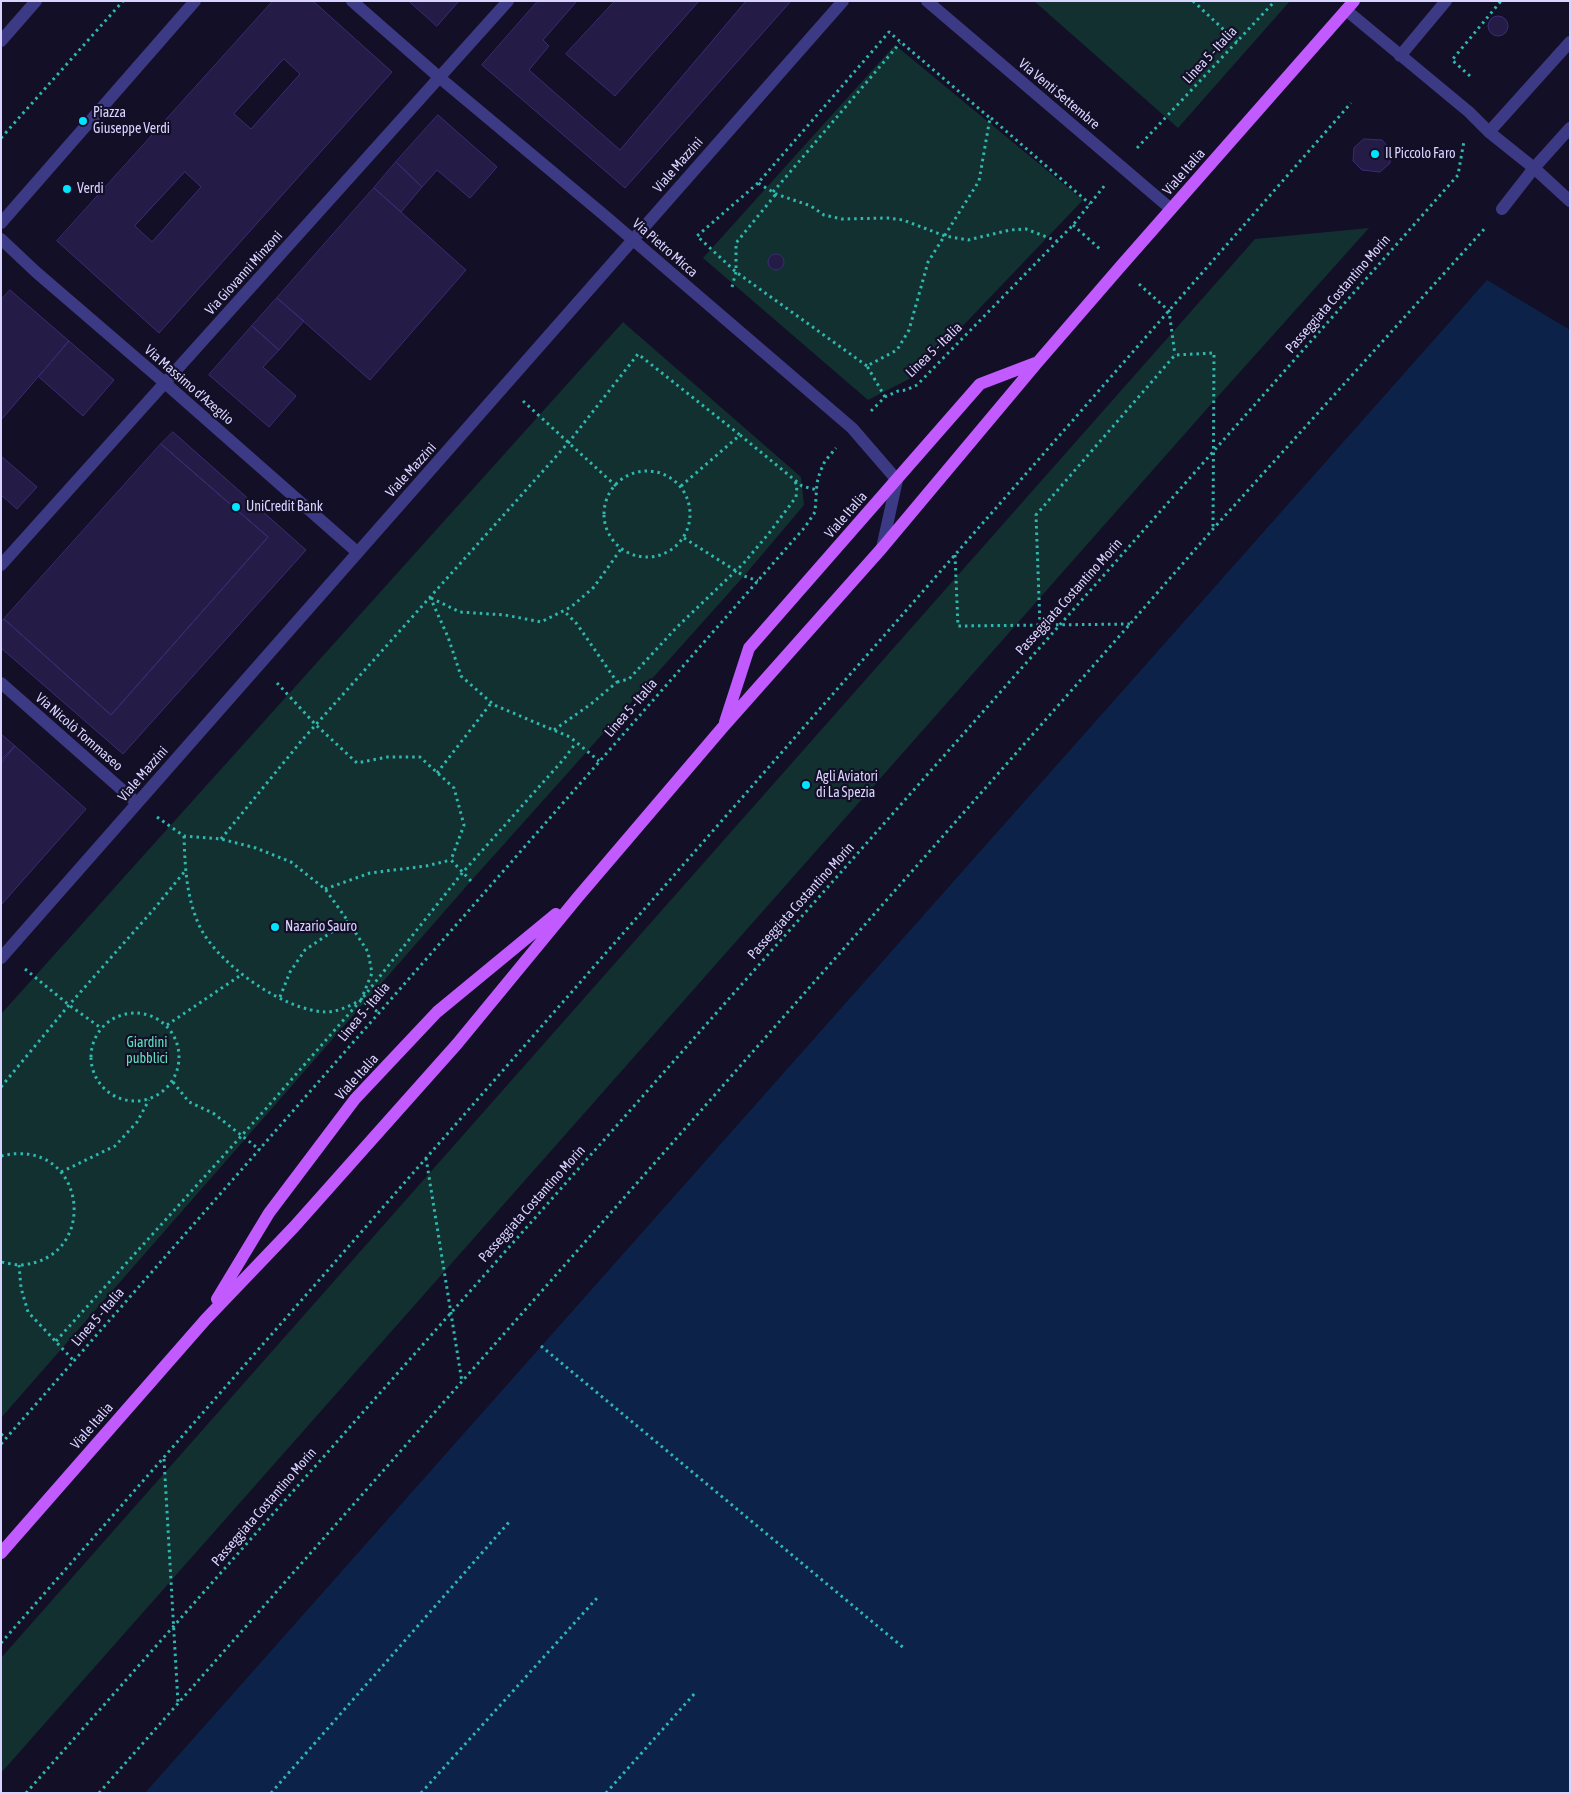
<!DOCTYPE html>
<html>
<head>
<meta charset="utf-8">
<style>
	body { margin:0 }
	#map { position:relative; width:1571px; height:1794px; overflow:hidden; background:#130f26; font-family:"Asap Condensed",sans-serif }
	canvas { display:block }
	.frame { position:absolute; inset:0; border:2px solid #d9d4ff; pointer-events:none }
</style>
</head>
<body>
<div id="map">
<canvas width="1571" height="1794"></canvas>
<div class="frame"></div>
</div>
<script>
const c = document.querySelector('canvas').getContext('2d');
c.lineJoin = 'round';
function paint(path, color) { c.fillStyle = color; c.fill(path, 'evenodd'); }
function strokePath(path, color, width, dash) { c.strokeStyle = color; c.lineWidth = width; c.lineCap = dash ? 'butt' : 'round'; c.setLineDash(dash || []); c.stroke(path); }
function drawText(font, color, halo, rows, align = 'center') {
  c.font = font + ' "Asap Condensed",sans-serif'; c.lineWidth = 4.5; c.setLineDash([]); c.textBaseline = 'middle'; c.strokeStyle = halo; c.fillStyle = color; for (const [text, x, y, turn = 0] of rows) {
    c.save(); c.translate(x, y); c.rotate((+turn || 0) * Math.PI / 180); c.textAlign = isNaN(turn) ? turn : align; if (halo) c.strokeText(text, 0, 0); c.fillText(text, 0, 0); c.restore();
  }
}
paint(new Path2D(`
	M1034,1H1290L1178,128Z
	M895,45L1083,200L915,376L868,400L703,258Z
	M1369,228L1213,402L1,1773V1658L1255,239Z
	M623,322L801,477L804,505L744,576L471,881L1,1418V1014Z`), '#12302f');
paint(new Path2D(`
	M1487,280L1570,330V1793H145Z`), '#0c2248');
const building = new Path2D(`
	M273,1H313L392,72L159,333L57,241Z
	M409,1H459L437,26Z
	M538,1H577L543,40L549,46L529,70L620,150L746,1H791L625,188L482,65Z
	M615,1H699L615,96L566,54Z
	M1488 26a10 10 0 1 1 20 0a10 10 0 1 1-20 0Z
	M284,59L300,74L251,129L234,114Z
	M438,115L497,167L470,198L437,170L422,187L396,162Z
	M1364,139L1382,140L1391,150L1390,163L1380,172L1362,170L1353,161L1354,148Z
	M396,162L422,187L401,212L374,188Z
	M185,172L201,187L152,242L135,226Z
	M374,188L466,270L370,380L277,298Z
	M768 262a8 8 0 1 1 16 0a8 8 0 1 1-16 0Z
	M10,290L69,341L1,420V300Z
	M277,298L304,321L279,350L252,326Z
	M252,326L279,350L263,367L296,396L269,427L209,375Z
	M69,341L114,380L83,416L39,377Z
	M173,432L306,550L123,754L1,648V622L4,619L111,715L268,537L161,444Z
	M161,444L268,537L111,715L4,619Z
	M1,456L37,487L17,509L1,495Z
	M1,734L15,746L2,762L1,761Z
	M15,746L86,809L1,905V761Z`);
paint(building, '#241b47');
strokePath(building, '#3b2d73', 1);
strokePath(new Path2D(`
	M1193,1L1237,42
	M1470,76L1452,60L1501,1
	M991,118L1090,204
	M1,138L123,1
	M1137,148L1275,1
	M758,183L697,236L736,272L867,366
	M773,192L900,43
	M1073,225L1101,250
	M1139,284L1169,311L1175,355
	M732,287L736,272V243L776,194
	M885,397L867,366L897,350L909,330L928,262L979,181L990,118L889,32L758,183L776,194L811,206L824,215L842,219L888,218L903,220L945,236L968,240L1010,230L1026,229L1057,241
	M523,401L616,486
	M871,411L885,397L898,391L906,390L917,385L1073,225L1105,185
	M604 514a43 43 0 1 1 86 0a43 43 0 1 1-86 0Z
	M681,486L740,435L802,486L817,490
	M684,538L744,576L758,581
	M955,555L958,626L1130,624
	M430,597L448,637L461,676L494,705L570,737L599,761
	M431,598L460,612L505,615L541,622L571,607L594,587L621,549
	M1040,626L1036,515L1175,355L1214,353L1213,528
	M617,682L629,679L677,627L743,564L770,532L796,497L797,486L794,479
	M277,683L316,725L357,763L387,757H420L454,788L464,825L451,860L471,881
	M554,730L591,704L617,682L577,624L564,611
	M437,773L492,702
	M157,817L184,836L221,839L256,848L291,862L325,889L348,921L368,952L372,973L361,1000L378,1012
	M184,836C185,866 186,896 199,925C216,963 284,1011 326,1012C338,1012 349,1006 359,1001
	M221,839L303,739L569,442L638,354L740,435
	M325,889L370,873L426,866L451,860
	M25,969L69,1005L101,1028
	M280,997L290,972L305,950L348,921
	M91 1057a44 44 0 1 1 88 0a44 44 0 1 1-88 0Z
	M167,1025L241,975
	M173,1082L189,1102L213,1113L260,1150
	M1,1087L69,1005L154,909L185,871
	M1,1156C87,1135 102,1260 20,1265C14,1265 7,1263 1,1262
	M426,1158L462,1382
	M61,1172L115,1146L137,1122L149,1100
	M19,1265L21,1288L28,1312L74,1361
	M56,1341L263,1112L361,1000L463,872L563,760L576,743
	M541,1346L905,1649
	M1,1434L6,1438
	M1,1444L805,527L815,512L817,483L820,472L825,461L836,448
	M164,1459L178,1703
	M1,1643L1351,103
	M26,1793L1458,175L1464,141
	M99,1793L1130,624L1213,529L1486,227
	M271,1793L510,1521
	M421,1793L597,1598
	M606,1793L695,1693`), '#2fb8b0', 3, [2.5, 4]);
strokePath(new Path2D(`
	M1,41L36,1
	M1502,209L1534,168
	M1,223L195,1`), '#3d3a85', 12);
strokePath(new Path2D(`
	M352,1L440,78
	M1,239L36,272L165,383`), '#3d3a85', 12);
strokePath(new Path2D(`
	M1346,10L1469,112L1489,132L1534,168L1570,201
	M1400,56L1446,1
	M440,78L604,215L852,428L897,480L882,548
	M1489,132L1570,42
	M1534,168L1570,128
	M165,383L357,552
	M1,565L508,1
	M1,683L137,803
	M1,958L843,1`), '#3d3a85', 12);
strokePath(new Path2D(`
	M927,1L1171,209`), '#3d3a85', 12);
strokePath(new Path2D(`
	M725,722L749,648L980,384L1035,363
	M217,1299L269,1213L355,1099L437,1012L556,914
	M1,1553L206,1319L294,1227L457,1044L578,897L723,727L882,548L1037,363L1120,267L1354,1`), '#c25bff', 12);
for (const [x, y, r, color] of [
	[83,121,5,"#00e5ff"],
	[1375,154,5,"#00e5ff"],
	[67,189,5,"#00e5ff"],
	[236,507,5,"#00e5ff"],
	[806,785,5,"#00e5ff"],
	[275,927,5,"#00e5ff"]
]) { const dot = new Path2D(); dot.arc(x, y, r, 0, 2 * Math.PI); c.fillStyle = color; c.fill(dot); strokePath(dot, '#130f26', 2); }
drawText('14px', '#d9d4ff', '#130f26', [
	["Linea 5 - Italia",1210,55,-47],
	["Via Venti Settembre",1059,94,40],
	["Viale Mazzini",678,165,-49],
	["Viale Italia",1184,172,-49],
	["Via Pietro Micca",665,248,41],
	["Via Giovanni Minzoni",244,273,-48],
	["Passeggiata Costantino Morin",1338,294,-49],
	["Linea 5 - Italia",934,350,-44],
	["Via Massimo d'Azeglio",189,385,41],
	["Viale Mazzini",411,470,-48],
	["Viale Italia",846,515,-49],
	["Passeggiata Costantino Morin",1069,597,-48],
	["Linea 5 - Italia",631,708,-49],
	["Via Nicolò Tommaseo",79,732,41],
	["Viale Mazzini",143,774,-49],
	["Passeggiata Costantino Morin",801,901,-48],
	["Linea 5 - Italia",364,1012,-50],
	["Viale Italia",357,1077,-48],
	["Passeggiata Costantino Morin",532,1204,-48],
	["Linea 5 - Italia",98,1317,-49],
	["Viale Italia",92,1426,-49],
	["Passeggiata Costantino Morin",264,1507,-49]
]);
drawText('14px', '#d9d4ff', '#130f26', [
	["Piazza",93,113],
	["Giuseppe Verdi",93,129],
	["Il Piccolo Faro",1385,154],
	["Verdi",77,189],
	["UniCredit Bank",246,507],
	["Agli Aviatori",816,777],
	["di La Spezia",816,793],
	["Nazario Sauro",285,927]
], 'left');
drawText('14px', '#5fe0c0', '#130f26', [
	["Giardini",147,1043],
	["pubblici",147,1059]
]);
</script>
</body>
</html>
